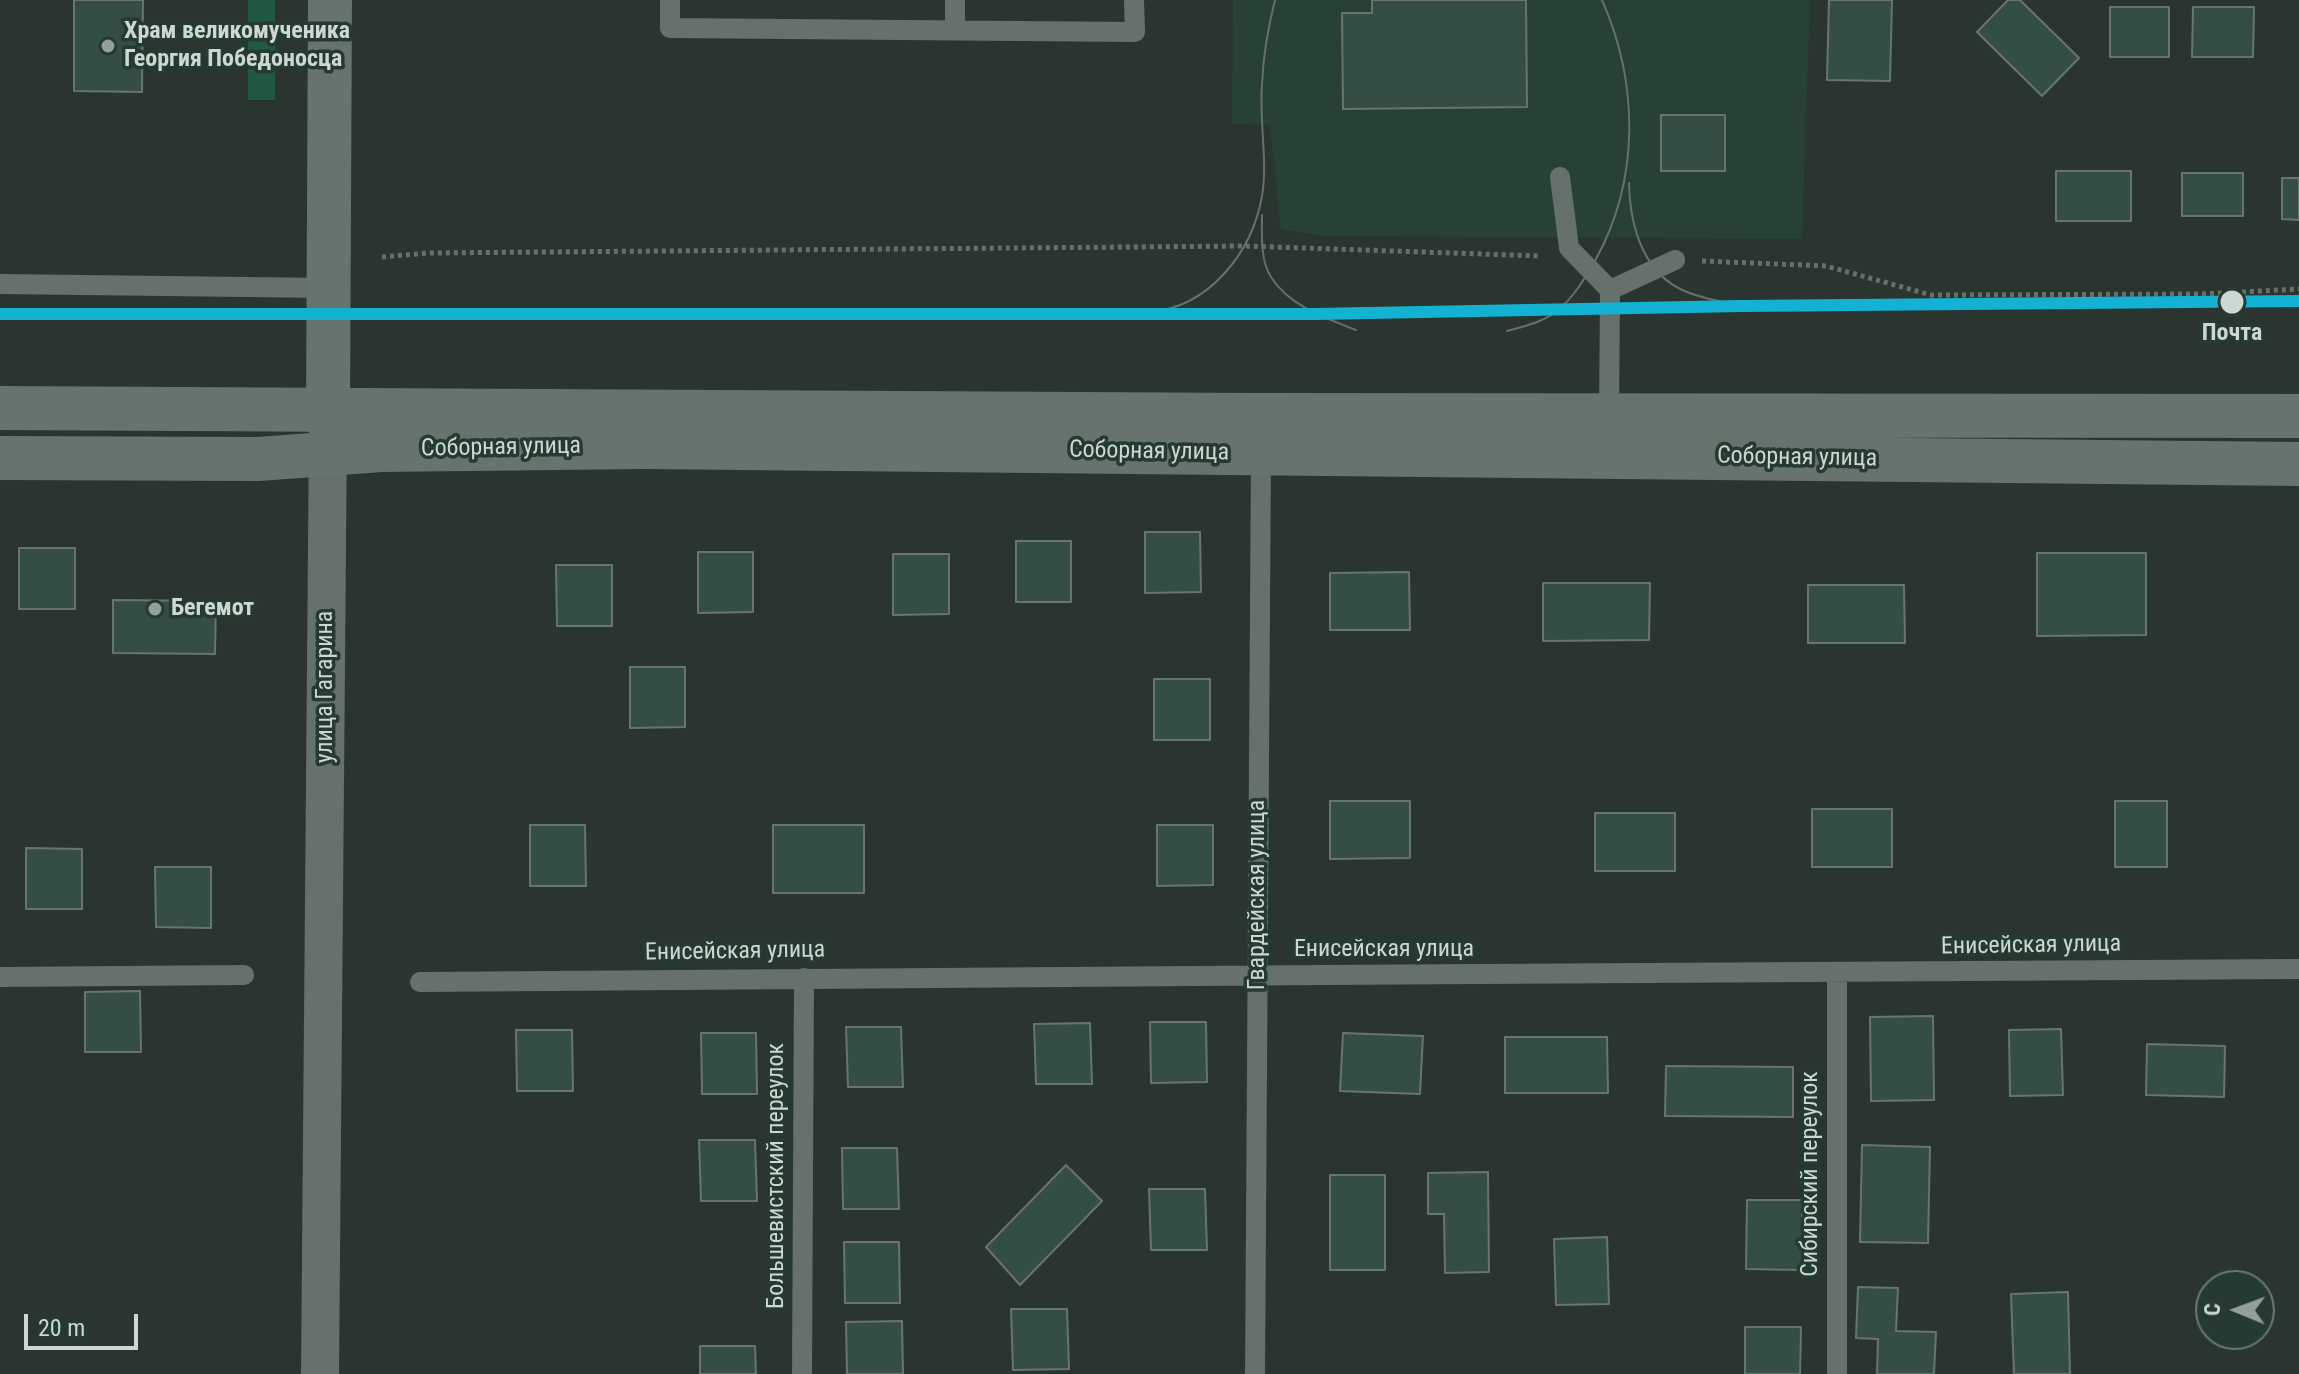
<!DOCTYPE html>
<html>
<head>
<meta charset="utf-8">
<style>
	body { margin:0 }
	#map { position:relative; width:2299px; height:1374px; overflow:hidden; background:#2a3530; font-family:"Roboto Condensed",sans-serif }
	canvas { display:block }
	.north { position:absolute; left:2195px; top:1270px; width:80px; height:80px; box-sizing:border-box; background:#253a30; border:2px solid #687971; border-radius:50%; rotate:271deg; font-size:22px; font-weight:700; line-height:32px; text-align:center; color:#ccd8d2 }
	.north::after { content:''; display:block; margin:auto; width:28px; height:36px; background:#939f99; clip-path:polygon(50% 0,100% 100%,50% 72%,0 100%) }
	.scale { position:absolute; left:24px; top:1314px; width:114px; height:36px; box-sizing:border-box; border:4px solid #ccd8d2; border-top:0; padding-left:10px; font-size:24px; line-height:28px; white-space:nowrap; color:#ccd8d2; -webkit-text-stroke:6px #253a30; paint-order:stroke }
</style>
</head>
<body>
<div id="map">
<canvas width="2299" height="1374"></canvas>
<div class="north">С</div>
<div class="scale">20 m</div>
</div>
<script>
const c = document.querySelector('canvas').getContext('2d');
c.lineJoin = 'round';
function paint(path, color) { c.fillStyle = color; c.fill(path, 'evenodd'); }
function strokePath(path, color, width, dash) { c.strokeStyle = color; c.lineWidth = width; c.lineCap = dash ? 'butt' : 'round'; c.setLineDash(dash || []); c.stroke(path); }
function drawText(font, color, halo, rows, align = 'center') {
  c.font = font + ' "Roboto Condensed",sans-serif'; c.lineWidth = 7; c.setLineDash([]); c.textBaseline = 'middle'; c.strokeStyle = halo; c.fillStyle = color; for (const [text, x, y, turn = 0] of rows) {
    c.save(); c.translate(x, y); c.rotate((+turn || 0) * Math.PI / 180); c.textAlign = isNaN(turn) ? turn : align; if (halo) c.strokeText(text, 0, 0); c.fillText(text, 0, 0); c.restore();
  }
}
paint(new Path2D(`
	M1233,0H1810L1802,239L1322,236L1281,229L1270,125L1232,124Z`), '#274135');
paint(new Path2D(`
	M248,0H275V100H248Z`), '#205842');
const building = new Path2D(`
	M74,0H143L142,92L74,91Z
	M1372,0H1526L1527,107L1343,109L1342,13H1372Z
	M1829,0H1892L1890,81L1827,80Z
	M2008,0H2020L2079,58L2042,96L1977,32Z
	M2110,7H2169V57H2110Z
	M2193,7H2254L2253,57H2192Z
	M1661,115H1725V171H1661Z
	M2056,171H2131V221H2056Z
	M2182,173H2243V216H2182Z
	M2282,178H2299V220L2282,219Z
	M1145,532H1200L1201,592L1145,593Z
	M1016,541H1071V602H1016Z
	M19,548H75V609H19Z
	M698,552H753V612L698,613Z
	M2037,553H2146V635L2037,636Z
	M893,554H949V614L893,615Z
	M556,565H612V626H557Z
	M1409,572L1410,630H1330V573Z
	M1543,583H1650L1649,640L1543,641Z
	M1808,585H1904L1905,643H1808Z
	M113,600L216,601L215,654L113,653Z
	M630,667H685V727L630,728Z
	M1154,679H1210V740H1154Z
	M1330,801H1410V858L1330,859Z
	M2115,801H2167V867H2115Z
	M1812,809H1892V867H1812Z
	M1595,813H1675V871H1595Z
	M530,825H585L586,886H530Z
	M773,825H864V893H773Z
	M1157,825H1213V885L1157,886Z
	M26,848L82,849V909H26Z
	M155,867H211V928L156,927Z
	M140,991L141,1052H85V992Z
	M1933,1016L1934,1100L1871,1101L1870,1017Z
	M1150,1022H1206L1207,1082L1151,1083Z
	M1090,1023L1092,1084H1036L1034,1024Z
	M846,1027H901L903,1087H848Z
	M2061,1029L2063,1095L2010,1096L2009,1030Z
	M516,1030H572L573,1091H517Z
	M701,1033H756L757,1094H702Z
	M1343,1033L1423,1036L1420,1094L1340,1091Z
	M1505,1037H1607L1608,1093H1505Z
	M2147,1044L2225,1046L2224,1097L2146,1095Z
	M1666,1066L1793,1067V1117L1665,1116Z
	M699,1140H755L757,1201H701Z
	M1862,1145L1930,1147L1928,1243L1860,1242Z
	M842,1148H897L899,1209H843Z
	M1066,1165L1102,1201L1020,1285L986,1247Z
	M1488,1172L1489,1272L1445,1273L1444,1214H1428V1173Z
	M1330,1175H1385V1270H1330Z
	M1149,1189H1205L1207,1250H1151Z
	M1747,1200H1802V1270L1746,1269Z
	M1607,1237L1609,1304L1556,1305L1554,1239Z
	M844,1242H899L900,1303H845Z
	M1858,1287L1898,1288L1896,1331L1936,1332L1934,1374H1877L1878,1339L1856,1338Z
	M2068,1292L2070,1374H2014L2011,1294Z
	M1011,1309H1067L1069,1369L1013,1370Z
	M902,1321L903,1374H847L846,1322Z
	M1745,1327H1801L1800,1374H1745Z
	M700,1346H755L756,1374H700Z`);
paint(building, '#344e44');
strokePath(building, '#6a746f', 2);
strokePath(new Path2D(`
	M382,257L428,253L1244,246L1541,256
	M1702,261L1826,266L1931,295L2202,294L2299,289`), '#65706b', 5, [4, 4]);
strokePath(new Path2D(`
	M670,0V28L1135,32L1134,0
	M955,28V0
	M1560,177L1569,248L1610,290
	M0,284L329,288
	M1609,419L1610,290L1675,260
	M0,977L244,975
	M420,982C1046,972 1673,977 2299,969
	M802,1374L804,978
	M1255,1374L1261,453
	M1837,1374V975`), '#66716c', 20);
strokePath(new Path2D(`
	M320,1374L328,425`), '#66716c', 38);
strokePath(new Path2D(`
	M0,408L1261,415L2299,416
	M328,410L330,0
	M0,458L258,459L381,450L644,447L2299,464`), '#66746d', 44);
strokePath(new Path2D(`
	M1629,183C1630,226 1643,275 1687,292C1704,299 1724,302 1742,306
	M1262,215C1262,234 1260,260 1271,277C1289,306 1326,318 1356,330
	M1150,312C1209,307 1252,253 1262,196C1268,161 1259,121 1262,85C1263,56 1268,28 1275,0
	M1507,331C1525,326 1544,322 1558,310C1574,297 1585,278 1595,261C1640,180 1639,84 1602,0`), '#66706c', 2);
strokePath(new Path2D(`
	M0,314H1316L1742,306L2299,301`), '#13b2d5', 12);
for (const [x, y, r, color] of [
	[108,46,8,"#939f99"],
	[2232,302,13,"#ccd8d2"],
	[155,609,8,"#939f99"]
]) { const dot = new Path2D(); dot.arc(x, y, r, 0, 2 * Math.PI); c.fillStyle = color; c.fill(dot); strokePath(dot, '#253a30', 3); }
drawText('bold 24px', '#ccd8d2', '#253a30', [
	["Храм великомученика",124,32],
	["Георгия Победоносца",124,60],
	["Бегемот",171,609]
], 'left');
drawText('bold 24px', '#ccd8d2', '#253a30', [
	["Почта",2232,334]
]);
drawText('24px', '#ccd8d2', '#253a30', [
	["Соборная улица",501,448,-1],
	["Соборная улица",1149,452,1],
	["Соборная улица",1797,458,1],
	["улица Гагарина",326,687,-90],
	["Гвардейская улица",1258,895,-90],
	["Енисейская улица",2031,946,-1],
	["Енисейская улица",1384,950],
	["Енисейская улица",735,952,-1],
	["Сибирский переулок",1811,1174,-90],
	["Большевистский переулок",777,1176,-90]
]);
</script>
</body>
</html>
